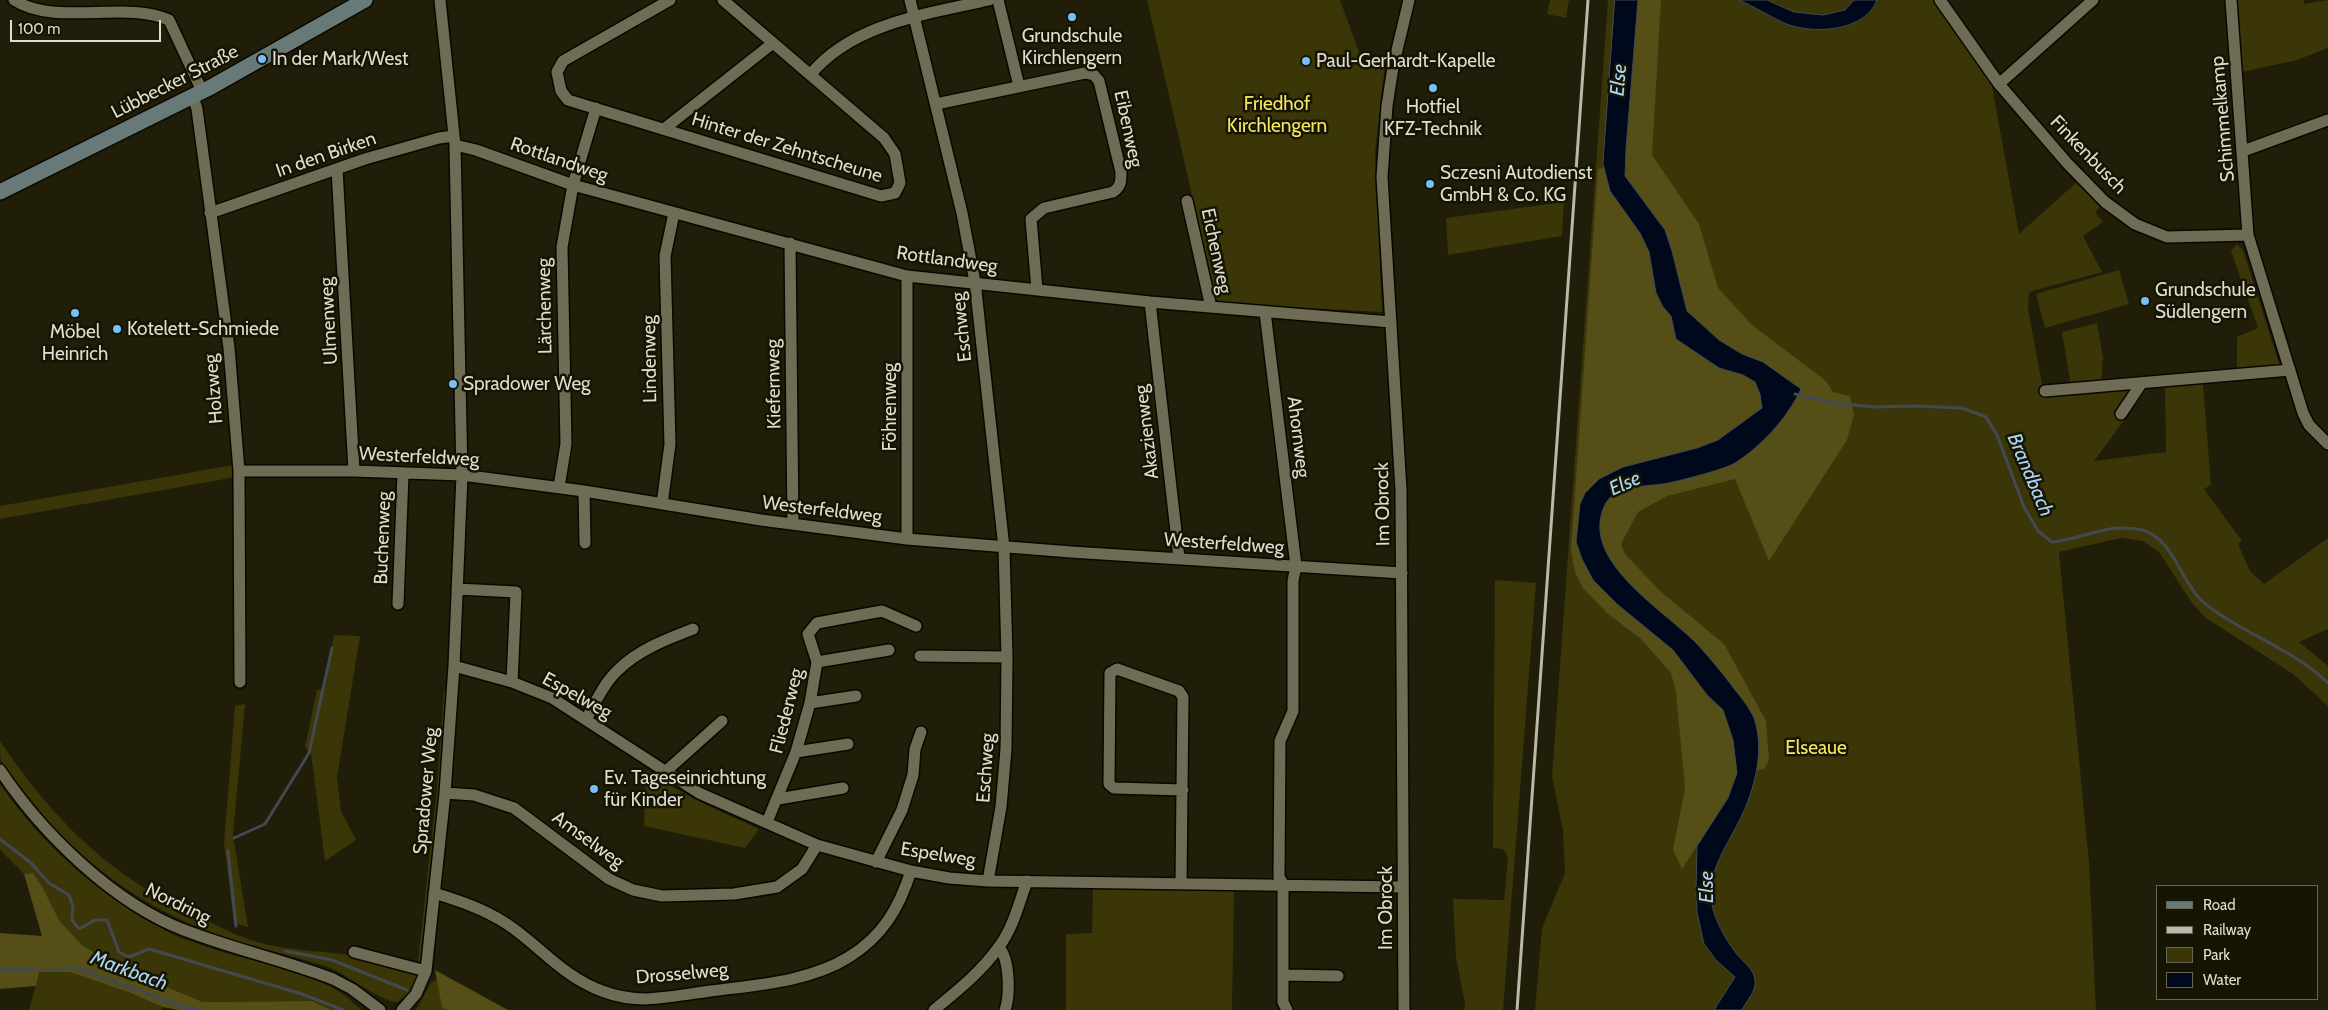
<!DOCTYPE html>
<html>
<head>
<meta charset="utf-8">
<style>
	body { margin:0 }
	#map { position:relative; width:2328px; height:1010px; overflow:hidden; background:#201d09; font-family:Cabin,sans-serif }
	canvas { display:block }
	.legend { position:absolute; left:2156px; top:885px; width:162px; height:115px; box-sizing:border-box; background:#161402; border:1px solid #666454; margin:0; padding:6px 9px; list-style:none; font-size:15px; color:#deddd0 }
	.legend li { display:flex; align-items:center; gap:10px; height:25px }
	.legend b { width:25px; border:1px solid #666454 }
	.scale { position:absolute; left:10px; top:20px; width:151px; height:22px; box-sizing:border-box; border:2px solid #deddd0; border-top:0; padding-left:6px; font-size:15px; line-height:18px; white-space:nowrap; color:#deddd0; -webkit-text-stroke:4px #161402; paint-order:stroke }
</style>
</head>
<body>
<div id="map">
<canvas width="2328" height="1010"></canvas>
<ul class="legend">
<li><b style="height:6px;background:#687a78"></b>Road</li>
<li><b style="height:6px;background:#bab9ab"></b>Railway</li>
<li><b style="height:14px;background:#3b3608"></b>Park</li>
<li><b style="height:14px;background:#00091b"></b>Water</li>
</ul>
<div class="scale">100 m</div>
</div>
<script>
const c = document.querySelector('canvas').getContext('2d');
c.lineJoin = 'round';
function paint(path, color) { c.fillStyle = color; c.fill(path, 'evenodd'); }
function strokePath(path, color, width, dash) { c.strokeStyle = color; c.lineWidth = width; c.lineCap = dash ? 'butt' : 'round'; c.setLineDash(dash || []); c.stroke(path); }
function drawText(font, color, halo, rows, align = 'center') {
  c.font = font + ' Cabin,sans-serif'; c.lineWidth = 5; c.setLineDash([]); c.textBaseline = 'middle'; c.strokeStyle = halo; c.fillStyle = color; for (const [text, x, y, turn = 0] of rows) {
    c.save(); c.translate(x, y); c.rotate((+turn || 0) * Math.PI / 180); c.textAlign = isNaN(turn) ? turn : align; if (halo) c.strokeText(text, 0, 0); c.fillText(text, 0, 0); c.restore();
  }
}
paint(new Path2D(`
	M1147,0H1340L1362,60L1385,65L1375,152L1382,312L1217,303Z
	M1550,0H1569L1566,18L1547,14Z
	M1608,0H1936L1990,76L2019,234L2077,182L2102,205L2095,212L2103,222L2083,236L2102,272L2029,292L2028,309L2044,395L2148,388L2094,461L2166,452L2165,386L2203,384L2211,485L2204,489L2242,541L2238,544L2250,571L2264,584L2328,538V629L2299,642L2328,666V706L2293,674L2206,618L2192,603L2159,552L2143,541L2121,538L2059,552L2089,863L2096,1010H1535L1542,928L1565,873L1563,830L1552,777Z
	M2236,0H2304V4L2328,0V48L2297,60L2242,72Z
	M1564,202L1562,236L1448,255L1446,218Z
	M2237,244L2243,250L2280,367L2237,370V337L2258,328L2231,251Z
	M2119,270L2129,304L2045,328L2036,294Z
	M2097,323L2103,358L2101,384L2071,386L2062,332Z
	M234,465L236,477L0,519V506Z
	M1495,580L1536,583L1503,1010H1464L1465,1004L1456,957L1453,899L1504,900L1508,857L1503,849L1493,848Z
	M334,635L360,636L337,777L341,811L356,840L325,861L311,753L305,747L317,690L325,688Z
	M444,691H447L441,788L421,963L418,961L437,789Z
	M245,704L233,835L248,927L234,923L224,843L235,706Z
	M0,741C56,824 113,879 205,920C226,930 246,940 269,945C297,951 327,951 355,956C376,959 397,966 418,972L414,985L407,997L402,998L398,1002C383,1003 346,974 328,967C299,957 269,951 240,942C158,918 83,868 30,799C21,787 7,773 1,760C0,755 0,746 0,741Z
	M646,770C682,795 719,811 759,829L745,848L644,826Z
	M0,784C41,844 102,898 166,931C181,939 199,944 216,950C254,962 311,971 344,995C350,999 355,1005 361,1010H331L312,1001L203,1002L128,971L83,946L59,920L43,888L33,873L24,874L0,850Z
	M1093,886L1234,889L1232,1010H1066V934L1092,933Z
	M39,972H69L128,992L163,1007L161,1010H29Z
	M437,979L442,1008L448,1010H416L431,983Z`), '#3b3608');
paint(new Path2D(`
	M1638,0H1661L1652,155L1699,224L1718,288L1752,325L1826,381L1833,392L1850,396L1854,415L1847,440L1769,561L1735,479L1667,496L1638,512L1621,544L1625,554L1661,592L1724,644L1766,721L1769,760L1764,769L1737,773L1728,798L1682,869L1673,850L1685,788L1676,692L1671,673L1641,639L1607,613L1583,588L1575,572L1571,550L1598,169L1625,165Z
	M33,873L43,888L59,920L83,946L128,971L203,1002L312,1001L331,1010H179L163,1007L128,992L69,972H39L36,986L0,989V933L42,936L24,874Z
	M435,970L508,1010H448L442,1008Z`), '#554e17');
const water = new Path2D(`
	M1615,0H1638L1626,149L1625,176L1665,230L1672,251L1687,311L1719,340L1742,354L1763,362L1801,389C1788,417 1762,446 1735,463C1726,469 1676,482 1663,484C1648,486 1628,486 1614,494C1611,496 1605,503 1604,507C1580,562 1666,611 1698,645C1711,659 1724,675 1735,690C1742,698 1750,709 1754,718C1766,753 1753,796 1736,827C1725,848 1712,867 1711,892C1710,913 1724,937 1736,953C1743,962 1754,969 1755,980C1756,993 1747,999 1742,1010H1714L1735,977L1716,960L1704,944L1697,912L1696,892L1697,846L1728,798L1737,773L1733,740L1723,710L1707,695L1673,650L1617,604L1593,580L1582,559L1576,542L1580,504L1585,493L1599,479L1623,467L1697,448L1718,440L1762,408L1760,394L1755,382L1743,375L1719,368L1676,339L1671,316L1663,307L1656,293L1649,252L1640,233L1610,191L1603,164Z
	M1739,0H1767L1794,12L1823,15L1845,10L1854,0H1877C1865,32 1812,35 1784,23C1769,16 1755,7 1739,0Z`);
paint(water, '#00091b');
strokePath(water, '#434951', 1);
strokePath(new Path2D(`
	M1795,394L1835,403L1874,407L1915,406L1962,408L1986,417L1997,435L2024,507L2038,531L2052,542C2084,539 2107,522 2142,530C2172,538 2180,578 2200,599C2213,612 2229,620 2244,629C2273,645 2304,660 2328,683
	M234,838L265,824L309,753L332,648
	M0,839L31,863L49,883L69,895L73,907L72,920L79,929L95,920H107L119,952L129,957L149,949L302,994L343,1010
	M228,851L236,926
	M285,951L332,960L407,990
	M46,969L77,968L183,1007L200,1010
	M0,970L40,969`), '#434951', 3);
const street = new Path2D(`
	M14,0C55,27 126,0 169,20L202,91
	M670,0L563,61L557,72L561,91L568,100L881,196L895,193L900,183L895,154L884,138L723,0
	M910,0L962,213L975,282L1004,548L1007,657L1006,749L1001,807L988,881
	M998,0L1019,86
	M1940,0L1999,84L2067,163L2105,202L2135,224L2167,237L2248,235
	M2231,0L2248,235L2303,413L2309,425L2328,444
	M811,74C853,23 928,14 989,0
	M1999,84L2093,0
	M193,96L197,109L229,348L239,471L240,682
	M936,104L1085,73L1094,75L1099,81L1121,172C1121,181 1121,187 1113,192L1044,208L1031,219L1037,290
	M664,129L773,43
	M455,145L476,150L573,185L907,276L1150,302L1391,322
	M2243,151L2328,120
	M337,169L354,471
	M1187,201L1211,307
	M210,213L365,159L439,138L454,136
	M790,243L793,524
	M907,276V539
	M1150,302L1179,558
	M1265,312L1296,566L1293,581V711L1280,741L1279,877L1283,884V1002L1287,1010
	M2045,391L2290,370
	M2121,414L2141,384
	M239,471H354L462,475L584,491L761,520L907,539L1071,552L1402,573
	M559,487L566,444L562,247L573,185L596,108
	M584,491L585,543
	M662,504L670,444L665,256L674,213
	M457,589L516,592L512,682
	M398,604L403,474
	M920,656L1007,657
	M817,662L889,650
	M454,666L512,682L552,698L699,793L817,845L911,871L949,878L988,881L1403,887
	M810,703L856,696
	M586,720C595,703 604,683 618,670C638,650 667,639 693,629
	M796,752L848,744
	M0,770C41,832 113,903 184,930C233,949 284,960 333,979L352,989L380,1010
	M665,772L722,721
	M445,793L474,795L514,808L609,879L633,890L662,896L734,894L777,887L802,869L817,845
	M778,799L843,788
	M767,822L796,752L810,703L817,662L808,634L817,623L882,611L916,626
	M876,862L902,810L913,775L915,749L921,732
	M1181,883L1183,697L1179,691L1117,669L1110,673L1109,784L1114,788L1183,790
	M434,893C460,901 484,909 507,924C540,946 563,977 602,991C615,996 632,999 646,999C667,998 689,994 710,991C756,985 809,982 849,957C883,936 899,908 911,871
	M999,948C1010,959 1010,996 1005,1010
	M354,952L426,971
	M1283,975L1338,976
	M402,1010L416,994L426,971L445,793L454,666L462,475L455,145L440,0
	M934,1010C957,991 981,972 998,948C1013,929 1019,903 1027,881
	M1404,1010L1401,490L1382,177L1387,106L1393,67L1409,0`);
const secondary = new Path2D(`
	M0,192L211,87L365,0`);
strokePath(street, '#0a0700', 14);
strokePath(secondary, '#0a0700', 18);
strokePath(street, '#6e6c55', 11);
strokePath(secondary, '#687a78', 15);
strokePath(new Path2D(`
	M1517,1010L1588,0`), '#bab9ab', 3);
for (const [x, y, r, color] of [
	[1072,17,5,"#77bff7"],
	[262,59,5,"#77bff7"],
	[1306,61,5,"#77bff7"],
	[1433,88,5,"#77bff7"],
	[1430,184,5,"#77bff7"],
	[2145,301,5,"#77bff7"],
	[75,313,5,"#77bff7"],
	[117,329,5,"#77bff7"],
	[453,384,5,"#77bff7"],
	[594,789,5,"#77bff7"]
]) { const dot = new Path2D(); dot.arc(x, y, r, 0, 2 * Math.PI); c.fillStyle = color; c.fill(dot); strokePath(dot, '#161402', 2); }
drawText('19px', '#deddd0', '#161402', [
	["Grundschule",1072,36,"center"],
	["Kirchlengern",1072,58,"center"],
	["In der Mark/West",272,59],
	["Paul-Gerhardt-Kapelle",1316,61],
	["Hotfiel",1433,107,"center"],
	["KFZ-Technik",1433,129,"center"],
	["Sczesni Autodienst",1440,173],
	["GmbH & Co. KG",1440,195],
	["Grundschule",2155,290],
	["Südlengern",2155,312],
	["Kotelett-Schmiede",127,329],
	["Möbel",75,332,"center"],
	["Heinrich",75,354,"center"],
	["Spradower Weg",463,384],
	["Ev. Tageseinrichtung",604,778],
	["für Kinder",604,800]
], 'left');
drawText('19px', '#deddd0', '#161402', [
	["Lübbecker Straße",175,82,-27],
	["Schimmelkamp",2223,119,-95],
	["Eibenweg",1128,129,78],
	["Hinter der Zehntscheune",787,148,17],
	["In den Birken",326,155,-19],
	["Finkenbusch",2088,155,46],
	["Rottlandweg",559,160,19],
	["Eichenweg",1216,251,78],
	["Rottlandweg",947,260,8],
	["Lärchenweg",545,306,-91],
	["Ulmenweg",329,321,-93],
	["Eschweg",962,327,-96],
	["Lindenweg",650,359,-91],
	["Kiefernweg",774,384,-91],
	["Holzweg",214,389,-95],
	["Föhrenweg",890,407,-90],
	["Akazienweg",1147,432,-97],
	["Ahornweg",1298,437,83],
	["Westerfeldweg",419,457,3],
	["Im Obrock",1383,504,-91],
	["Westerfeldweg",822,510,7],
	["Buchenweg",383,538,-88],
	["Westerfeldweg",1224,544,4],
	["Espelweg",577,696,29],
	["Fliederweg",787,711,-76],
	["Eschweg",986,768,-86],
	["Spradower Weg",426,791,-85],
	["Amselweg",588,840,36],
	["Espelweg",938,855,9],
	["Nordring",178,904,26],
	["Im Obrock",1386,908,-90],
	["Drosselweg",682,974,-5]
]);
drawText('19px', '#f6e65f', '#161402', [
	["Friedhof",1277,104],
	["Kirchlengern",1277,126],
	["Elseaue",1816,748]
]);
drawText('italic 20px', '#acd4f4', '#161402', [
	["Else",1619,80,-85],
	["Brandbach",2030,475,67],
	["Else",1625,484,-24],
	["Else",1707,887,-90],
	["Markbach",129,971,20]
]);
</script>
</body>
</html>
